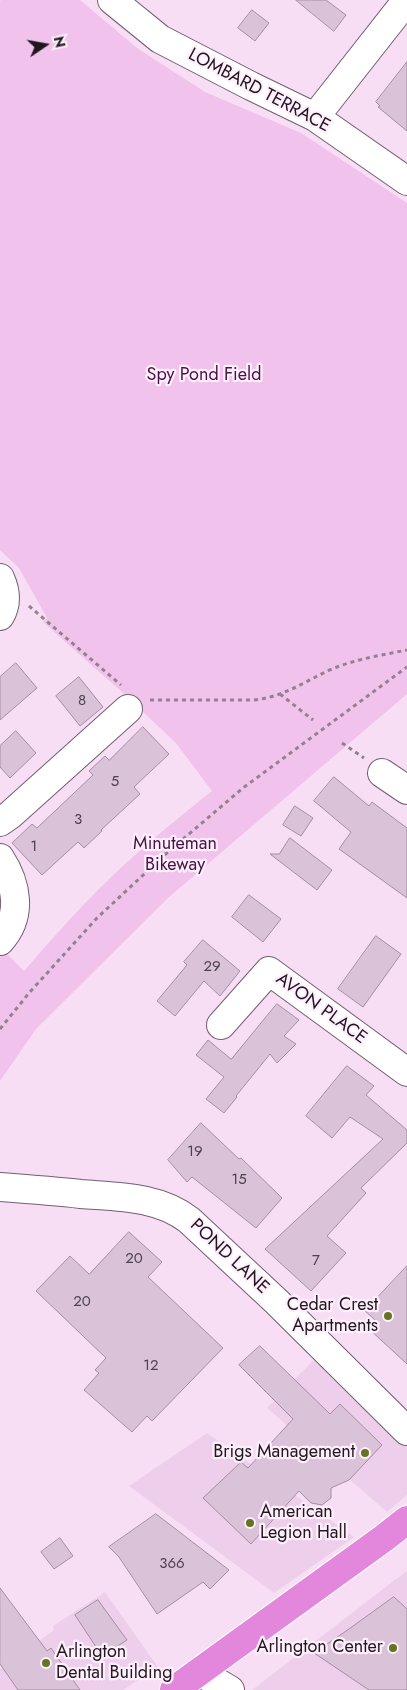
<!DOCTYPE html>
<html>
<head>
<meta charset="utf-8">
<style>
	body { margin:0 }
	#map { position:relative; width:407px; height:1690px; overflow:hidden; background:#f7def5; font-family:Jost,sans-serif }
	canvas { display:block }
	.north { position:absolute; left:20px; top:20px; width:50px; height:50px; -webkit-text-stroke:4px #ffeffd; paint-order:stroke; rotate:78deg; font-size:14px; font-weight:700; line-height:20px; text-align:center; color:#20171f }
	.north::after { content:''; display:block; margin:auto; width:18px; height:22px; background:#20171f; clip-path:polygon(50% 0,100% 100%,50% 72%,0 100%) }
</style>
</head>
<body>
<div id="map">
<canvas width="407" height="1690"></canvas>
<div class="north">N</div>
</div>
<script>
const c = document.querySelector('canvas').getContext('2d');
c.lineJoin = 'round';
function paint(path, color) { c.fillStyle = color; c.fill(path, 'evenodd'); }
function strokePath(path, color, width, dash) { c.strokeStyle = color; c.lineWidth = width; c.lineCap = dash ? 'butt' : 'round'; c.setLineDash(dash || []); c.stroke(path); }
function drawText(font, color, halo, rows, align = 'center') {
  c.font = font + ' Jost,sans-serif'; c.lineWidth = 4.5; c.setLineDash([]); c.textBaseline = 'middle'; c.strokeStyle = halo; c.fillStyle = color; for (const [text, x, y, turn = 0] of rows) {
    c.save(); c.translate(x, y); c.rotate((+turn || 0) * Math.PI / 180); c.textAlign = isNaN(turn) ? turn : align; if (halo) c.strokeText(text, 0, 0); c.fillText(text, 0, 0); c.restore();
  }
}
paint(new Path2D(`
	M331,1342L407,1413V1495L387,1512L267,1408Z
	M207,1433L354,1537L274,1593L129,1486Z
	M407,1571V1690H252L396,1579Z
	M105,1592L158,1667L123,1690H0V1669L54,1630L53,1626Z`), '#eecfeb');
paint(new Path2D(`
	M1,0H80L137,48L205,92L301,133L407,203V694L169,897L36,1029L0,1081V947L24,971C56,934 88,898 124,865C152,839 182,815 212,791L176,743L123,693L43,622L47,618L19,568L0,550V1Z`), '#f0c2ec');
const building = new Path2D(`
	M296,0H326L346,15L334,31Z
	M252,10L269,23L255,41L238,28Z
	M407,62V131L378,107L380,106L376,102Z
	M16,663L37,688L0,720V677Z
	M79,677L103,707L80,726L56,696Z
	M143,727L169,754L134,787L140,794L101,830L102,831L84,848L78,842L42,875L12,843L32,824L37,828L93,775L89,771L105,756L109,760Z
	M16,731L36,753L10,778L0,767V746Z
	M334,777L369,806L372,802L407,828V898L339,849L351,832L314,801Z
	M295,806L313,818L301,836L283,825Z
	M290,838L332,870L317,890L270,854H279Z
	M249,895L281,919L263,942L232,917Z
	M376,936L401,954L363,1007L338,989Z
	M203,940L240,971L220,996L204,981L175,1016L157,1001L187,965L184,962Z
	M277,1004L299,1020L284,1036L296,1044L277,1063L270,1054L236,1096L237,1097L224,1113L206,1099L224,1077L196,1055L208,1040L231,1059Z
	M347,1066L374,1086L366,1095L407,1130V1143L361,1188L366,1193L327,1236L346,1253L311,1291L265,1249L383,1139L350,1117L332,1138L306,1116Z
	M201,1123L239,1159L241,1158L282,1198L256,1228L192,1177L187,1182L168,1160Z
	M129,1232L162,1262L148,1277L223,1348L152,1421L147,1416L132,1432L84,1390L99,1373L95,1370L106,1358L36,1291L70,1256L89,1274Z
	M407,1266V1364L369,1329L375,1320L365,1311Z
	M260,1346L330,1414L340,1404L382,1445L349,1480L331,1488V1498L322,1505L311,1503L299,1491L251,1544L203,1498L241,1462L248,1468L293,1419L239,1365Z
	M156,1514L229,1570L210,1589L203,1582L157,1614L119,1557L109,1547Z
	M60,1538L73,1556L54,1569L41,1552Z
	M0,1588L47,1651L51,1648L80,1690H18L0,1664Z
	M394,1597L407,1609V1690H369L314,1653L349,1629Z
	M98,1600L127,1640L102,1656L75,1615Z`);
paint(building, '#dac2d8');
strokePath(building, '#a58ea3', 1);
const minor = new Path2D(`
	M112,0L160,39L251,86L315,117L407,181
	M315,117L407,0
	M0,578C6,591 7,604 0,616
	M382,773L407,790
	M0,822L10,815L128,709
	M0,858C17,884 23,916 0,941
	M221,1025L269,971L407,1072
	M0,1187C27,1189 54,1191 81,1194C118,1197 158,1196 189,1220L277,1302L407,1431
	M200,1672L230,1690`);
const highway = new Path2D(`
	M174,1690L384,1538L407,1520`);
strokePath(minor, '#745e72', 30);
strokePath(highway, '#fff', 30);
strokePath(new Path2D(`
	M29,606L121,685
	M280,694L313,720
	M150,700H254C284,697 305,681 332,669C356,659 382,655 407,650
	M342,743L364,758
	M0,1029L29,993L97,918L169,851L243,788L407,667`), '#928191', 3, [4, 4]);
strokePath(minor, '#fff', 28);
strokePath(highway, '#e287dc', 28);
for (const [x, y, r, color] of [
	[388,1316,5,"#647420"],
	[365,1453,5,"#647420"],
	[250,1523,5,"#647420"],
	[393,1648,5,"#647420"],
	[46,1663,5,"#647420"]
]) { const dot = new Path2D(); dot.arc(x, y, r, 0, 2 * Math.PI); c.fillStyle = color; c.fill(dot); strokePath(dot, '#ffeffd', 2); }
drawText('15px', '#4e424d', null, [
	["8",82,701],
	["5",115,782],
	["3",78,820],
	["1",34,847],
	["29",212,967],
	["19",195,1152],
	["15",239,1180],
	["20",134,1259],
	["7",316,1261],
	["20",82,1302],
	["12",151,1366],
	["366",172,1564]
]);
drawText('18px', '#20171f', '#ffeffd', [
	["LOMBARD TERRACE",259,91,28],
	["AVON PLACE",321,1009,36],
	["POND LANE",229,1257,43]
]);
drawText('18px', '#491247', '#ffeffd', [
	["Spy Pond Field",204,376],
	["Minuteman",175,845],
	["Bikeway",175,866]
]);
drawText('18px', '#20171f', '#ffeffd', [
	["Cedar Crest",378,1306],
	["Apartments",378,1327],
	["Brigs Management",355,1453],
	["American",260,1513,"left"],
	["Legion Hall",260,1534,"left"],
	["Arlington Center",383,1648],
	["Arlington",56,1653,"left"],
	["Dental Building",56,1674,"left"]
], 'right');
</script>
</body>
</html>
